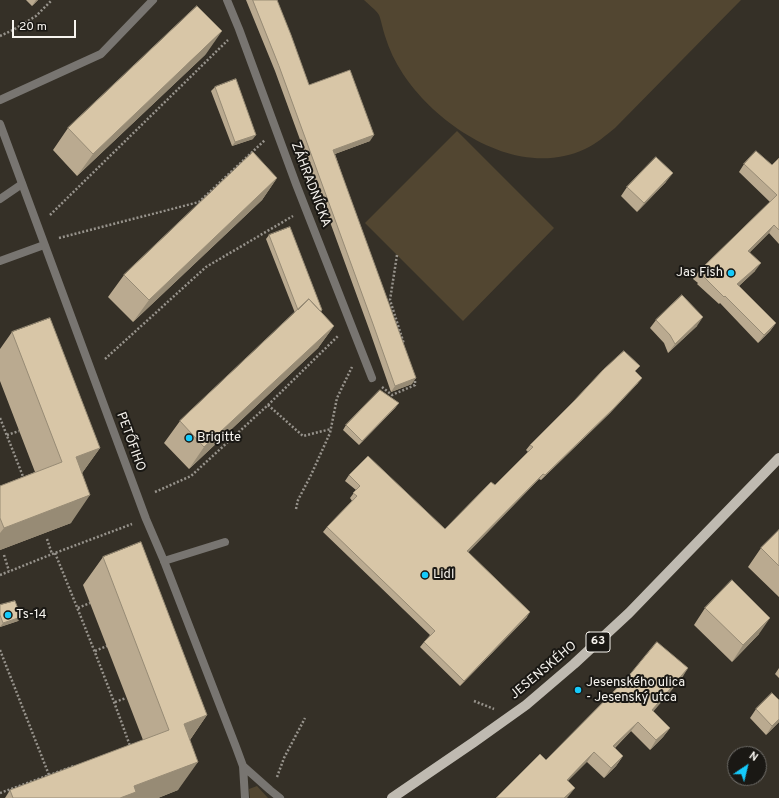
<!DOCTYPE html>
<html>
<head>
<meta charset="utf-8">
<style>
	body { margin:0 }
	#map { position:relative; width:779px; height:798px; overflow:hidden; background:#353027; font-family:Overpass,sans-serif }
	canvas { display:block }
	.north { position:absolute; left:727px; top:746px; width:40px; height:40px; box-sizing:border-box; background:#1a1814; border:1px solid #72706c; border-radius:50%; rotate:35deg; font-size:11px; font-weight:700; line-height:16px; text-align:center; color:#f7f4ef }
	.north::after { content:''; display:block; margin:auto; width:14px; height:18px; background:#15cafb; clip-path:polygon(50% 0,100% 100%,50% 72%,0 100%) }
	.scale { position:absolute; left:12px; top:20px; width:64px; height:18px; box-sizing:border-box; border:2px solid #f7f4ef; border-top:0; padding-left:5px; font-size:12px; line-height:14px; white-space:nowrap; color:#f7f4ef; -webkit-text-stroke:3px #1a1814; paint-order:stroke }
</style>
</head>
<body>
<div id="map">
<canvas width="779" height="798"></canvas>
<div class="north">N</div>
<div class="scale">20 m</div>
</div>
<script>
const c = document.querySelector('canvas').getContext('2d');
c.lineJoin = 'round';
function paint(path, color) { c.fillStyle = color; c.fill(path, 'evenodd'); }
function strokePath(path, color, width, dash) { c.strokeStyle = color; c.lineWidth = width; c.lineCap = dash ? 'butt' : 'round'; c.setLineDash(dash || []); c.stroke(path); }
function drawText(font, color, halo, rows, align = 'center') {
  c.font = font + ' Overpass,sans-serif'; c.lineWidth = 4; c.setLineDash([]); c.textBaseline = 'middle'; c.strokeStyle = halo; c.fillStyle = color; for (const [text, x, y, turn = 0] of rows) {
    c.save(); c.translate(x, y); c.rotate((+turn || 0) * Math.PI / 180); c.textAlign = isNaN(turn) ? turn : align; if (halo) c.strokeText(text, 0, 0); c.fillText(text, 0, 0); c.restore();
  }
}
paint(new Path2D(`
	M364,0H741L615,128C605,136 596,144 585,149C519,180 439,128 403,74C395,62 389,49 385,36C383,30 381,20 379,15C376,10 368,4 364,0Z
	M457,131L554,228L463,321L365,223Z
	M257,786L268,798H250L249,789Z`), '#524631');
strokePath(new Path2D(`
	M0,36L13,30L36,16L52,0
	M50,215L228,40
	M59,238L199,202L265,140
	M397,255L390,300L404,344
	M105,359L206,267L293,216
	M382,387L392,395L415,385V380L414,377
	M268,405L303,436L331,429
	M0,418L24,479
	M7,435L19,431
	M155,492L191,476L268,405L339,335
	M296,509L298,500L311,475L330,433L337,398L352,367
	M47,539L52,554
	M55,553C81,617 107,681 130,746H129
	M4,555L9,571
	M0,575L55,553L132,524
	M78,608L90,603
	M0,650L49,775
	M95,651L107,646
	M474,701L494,709
	M115,702L126,698
	M277,777L284,758L305,718
	M0,793L74,766`), '#97938c', 2.5, [2, 2]);
strokePath(new Path2D(`
	M0,199L22,184
	M0,261L44,245
	M164,561L225,542`), '#787571', 8);
strokePath(new Path2D(`
	M227,0L239,29L296,184L372,378
	M0,100L101,54L153,0`), '#787571', 8);
strokePath(new Path2D(`
	M0,124L146,519L164,561L236,747L243,766L245,798
	M243,766L270,790L280,798`), '#787571', 8);
strokePath(new Path2D(`
	M392,798L474,742L526,705L574,664L629,613L779,458`), '#bfbab1', 10);
paint(new Path2D(`
	M26,0H38L32,6Z
	M246,0H277L309,85L370,141L335,154L412,384L391,392L369,329L275,71Z
	M206,54L77,176L53,150L68,128Z
	M215,87L253,139L232,146L211,91Z
	M779,158V244L769,233L750,252L755,271L739,286L776,323L770,331L758,343L720,303L719,304L697,284L698,283L693,279L699,271L770,202L739,172L744,164L772,165Z
	M277,178L262,200L133,322L108,297L124,275Z
	M666,182L637,212L621,196L627,187Z
	M269,235L322,310L321,312L334,326L318,348L189,469L164,443L180,421L295,313L266,239Z
	M656,320L697,326L668,353L664,343L650,328Z
	M12,332L100,448L82,473L71,523L0,550V486L35,472L0,381V349Z
	M636,372L638,383L610,413L541,480L539,479L468,552L527,617L460,686L420,647L424,642L430,635L323,532L327,527L352,501L350,498L356,490L345,481L349,475L445,529L495,485L528,452L526,450L530,445Z
	M396,407L359,445L343,430L346,425Z
	M779,530V597L748,567L761,548Z
	M103,557L207,715L190,740L178,790L158,798H5L10,790L143,740L83,585Z
	M0,605L21,617L18,621L0,627Z
	M705,608L759,634L732,662L694,625Z
	M779,668V678L775,674Z
	M682,678L653,711L670,728L663,737L650,750L631,731L615,748L623,756L616,766L604,778L587,762L546,760Z
	M756,709L779,722L766,735L750,718Z`), '#baaa90');
paint(new Path2D(`
	M36,0H38L32,6Z
	M222,31L206,54L77,176L93,154Z
	M256,135L253,139L232,146L235,142Z
	M374,135L370,141L329,156L333,150Z
	M673,173L666,182L637,212L644,203Z
	M277,178L262,200L133,322L149,300Z
	M774,225L769,233L743,259L748,251Z
	M761,263L755,271L732,292L737,284Z
	M703,317L697,326L668,353L675,344Z
	M776,323L770,331L758,343L764,335Z
	M334,326L318,348L189,469L204,447Z
	M416,378L412,384L391,392L395,386Z
	M642,378L638,383L610,413L541,480L545,475Z
	M399,403L396,407L359,445L362,441Z
	M100,448L80,476L76,457Z
	M543,474L539,479L464,557L467,551Z
	M90,495L71,523L0,550V533L4,528Z
	M530,612L527,617L460,686L464,681Z
	M21,617L18,621L0,627L3,623Z
	M770,618L759,634L732,662L743,645Z
	M688,668L682,678L646,720L652,710Z
	M207,715L187,744L184,724Z
	M779,719V722L766,735L772,726Z
	M638,722L631,731L606,756L613,746Z
	M670,728L663,737L650,750L656,740Z
	M594,752L587,762L560,789L567,780Z
	M623,756L616,766L604,778L611,768Z
	M198,762L178,790L158,798H120L134,786Z
	M575,788L567,798H564Z`), '#978b75');
const building = new Path2D(`
	M253,0H277L291,35L309,85L350,70L374,135L333,150L416,378L395,386L373,324L279,66Z
	M197,6L222,31L93,154L68,128Z
	M236,79L256,135L235,142L215,87Z
	M756,151L772,165L779,158V230L774,225L748,251L761,263L737,284L776,323L764,335L725,296L724,297L703,276V275L699,271L777,195L744,164Z
	M253,152L277,178L149,300L124,275Z
	M656,157L673,173L644,203L627,187Z
	M290,227L322,310L320,311L309,299L298,310L269,235Z
	M682,295L703,317L675,344L670,335L656,320Z
	M309,299L334,326L204,447L180,421Z
	M50,318L100,448L76,457L90,495L4,528L0,518V486L62,462L12,332Z
	M624,351L640,366L635,371L642,378L614,408L545,475L543,474L467,551L530,612L464,681L424,642L435,631L327,527L357,496L353,493L360,486L349,475L368,456L445,529L491,482L495,485L533,447L530,445L574,401L603,370Z
	M380,390L399,403L362,441L346,425Z
	M779,530V566L761,548Z
	M141,542L207,715L184,724L198,762L134,786L136,792L120,798H13L10,790L169,730L103,557Z
	M732,580L770,618L743,645L705,608Z
	M15,601L21,617L3,623L0,615V605Z
	M657,642L688,668L652,710L670,728L656,740L638,722L613,746L623,756L611,768L594,752L567,780L575,788L564,798H496L540,754L546,760L627,678Z
	M772,693L779,700V719L772,726L756,709Z`);
paint(building, '#d8c6a7');
strokePath(building, '#978b75', 1);
for (const [x, y, r, color] of [
	[731,273,4,"#15cafb"],
	[189,438,4,"#15cafb"],
	[425,575,4,"#15cafb"],
	[8,615,4,"#15cafb"],
	[578,690,4,"#15cafb"]
]) { const dot = new Path2D(); dot.arc(x, y, r, 0, 2 * Math.PI); c.fillStyle = color; c.fill(dot); strokePath(dot, '#1a1814', 1.5); }
for (const [x, y, w] of [
	[598,642,24]
]) { const box = new Path2D(); box.roundRect(x - w / 2, y - 10, w, 20, 3); c.fillStyle = '#1a1814'; c.fill(box); strokePath(box, '#f7f4ef', 1); }
drawText('bold 12px', '#f7f4ef', null, [
	["63",598,642]
]);
drawText('13px', '#f7f4ef', '#1a1814', [
	["ZÁHRADNÍCKA",310,185,69],
	["PETŐFIHO",130,442,70],
	["JESENSKÉHO",544,671,-40]
]);
drawText('13px', '#f7f4ef', '#1a1814', [
	["Jas Fish",723,273,"right"],
	["Brigitte",197,438],
	["Lidl",433,575],
	["Ts-14",16,615],
	["Jesenského ulica",586,683],
	["- Jesenský utca",586,698]
], 'left');
</script>
</body>
</html>
